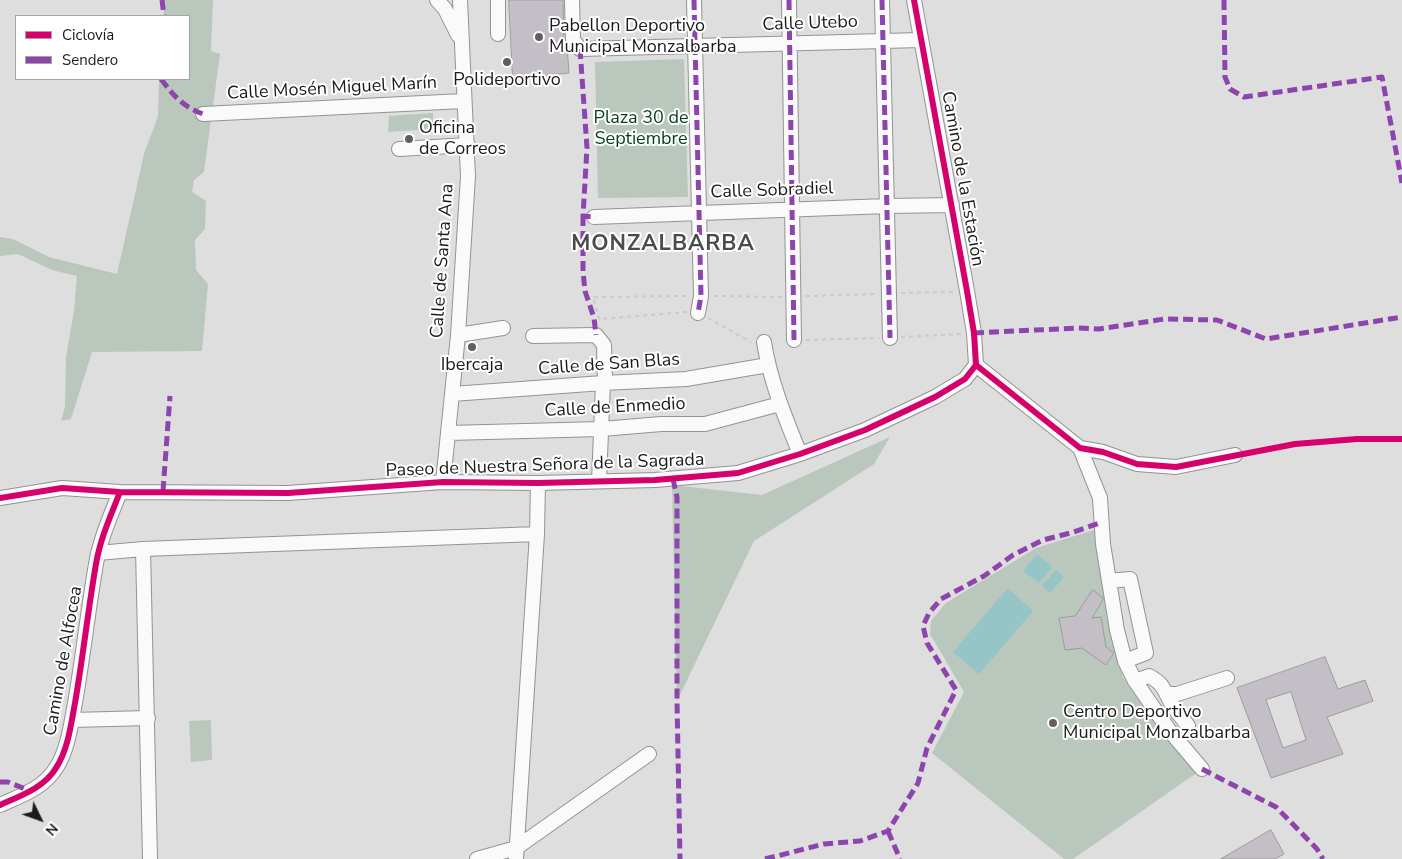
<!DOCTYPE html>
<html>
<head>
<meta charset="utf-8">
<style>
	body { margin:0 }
	#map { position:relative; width:1402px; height:859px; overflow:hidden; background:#dedede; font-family:"Nunito Sans",sans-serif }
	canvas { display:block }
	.legend { position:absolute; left:15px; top:15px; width:175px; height:65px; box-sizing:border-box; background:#fff; border:1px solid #a3a4a4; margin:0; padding:6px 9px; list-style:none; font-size:15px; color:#1a1b1b }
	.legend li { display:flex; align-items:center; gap:10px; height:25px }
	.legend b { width:25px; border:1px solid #a3a4a4 }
	.north { position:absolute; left:15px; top:794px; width:50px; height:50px; -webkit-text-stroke:4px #fff; paint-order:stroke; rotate:132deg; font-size:14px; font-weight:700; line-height:20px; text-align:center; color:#1a1b1b }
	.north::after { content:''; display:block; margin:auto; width:18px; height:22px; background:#1a1b1b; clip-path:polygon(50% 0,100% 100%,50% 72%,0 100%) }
</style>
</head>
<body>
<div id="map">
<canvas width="1402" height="859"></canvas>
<ul class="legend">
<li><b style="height:6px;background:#d6006c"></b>Ciclovía</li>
<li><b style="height:6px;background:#8e44ad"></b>Sendero</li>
</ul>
<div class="north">N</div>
</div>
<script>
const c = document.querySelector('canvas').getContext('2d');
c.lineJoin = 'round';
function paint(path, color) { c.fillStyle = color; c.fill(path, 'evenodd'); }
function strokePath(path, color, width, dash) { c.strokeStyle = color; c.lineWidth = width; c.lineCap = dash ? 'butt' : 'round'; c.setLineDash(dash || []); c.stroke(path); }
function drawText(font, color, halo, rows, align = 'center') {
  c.font = font + ' "Nunito Sans",sans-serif'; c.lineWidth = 4; c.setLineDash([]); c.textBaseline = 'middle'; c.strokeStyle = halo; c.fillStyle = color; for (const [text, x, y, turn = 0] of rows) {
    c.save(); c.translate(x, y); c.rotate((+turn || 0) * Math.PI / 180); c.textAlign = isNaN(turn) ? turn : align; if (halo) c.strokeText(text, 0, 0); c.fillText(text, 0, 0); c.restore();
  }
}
paint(new Path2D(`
	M162,0H213L211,51L220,54L204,172L194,180L192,192L206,201L205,229L195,240L196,270L208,284L202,351L92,352L71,419L61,421L65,407L66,357L74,311L77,276L52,270L18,254L0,256V237L13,239L49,257L117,274L144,154L158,116L159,79H189V16H164Z
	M684,59L688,197L598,198L595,62Z
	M433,113V129L388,132L389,116Z
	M890,437L874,464L754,541L677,701L672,485L762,495Z
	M1097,529L1105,591L1123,677L1198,772L1073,859H1064L932,753L964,692L930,634L931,621L946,603L1036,548Z
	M211,720L212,760L191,762L189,721Z`), '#b9c7bc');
paint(new Path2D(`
	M1037,554L1052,567L1039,583L1023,571Z
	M1056,570L1064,577L1050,593L1042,586Z
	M1008,588L1033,611L979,674L953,652Z`), '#95c5c6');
const building = new Path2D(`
	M509,0H563L564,40L567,46L569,73L513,78Z
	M1093,590L1103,598V600L1092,618L1101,617L1106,647L1114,653L1106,665L1082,648L1065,650L1059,618L1075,616Z
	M1325,657L1338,689L1365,680L1373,701L1327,717L1343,754L1271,778L1237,688ZM1291,692L1306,740L1283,748L1266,700Z
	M1271,830L1284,854L1275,859H1221Z`);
paint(building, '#c4bfc7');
strokePath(building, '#9c9c9c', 1);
const minor = new Path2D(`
	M437,0L445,9L458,35
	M498,0V34
	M572,0L573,40L580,49L921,40
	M694,0L701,296L698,313
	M789,0L794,340
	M882,0L890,338
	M914,0L967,291L974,333L976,365
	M203,114L463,101
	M399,149L468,145
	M594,217L887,206L952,205
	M458,335L503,328
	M533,336L596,335L604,345L605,383
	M764,342C770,381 785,417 800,454
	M976,365L1080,448L1103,452L1137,464L1176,467L1235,455
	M452,394L603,383L686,379L768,365
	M448,433L602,429L661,424H705L780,404
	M1080,448L1100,498L1103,544L1117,630L1125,661L1135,681L1169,730L1202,769
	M599,481L603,383
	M443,482L458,335L468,176L460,0
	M0,498L62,488L120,492L288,493L443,482L538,483L655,480L738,473L800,454L865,430L935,397L965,379L976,365
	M143,549L150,859
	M98,553L143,549L537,534
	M1109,581L1130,579L1146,653L1125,661
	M1135,681L1149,676C1164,684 1164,690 1171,703C1176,711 1183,719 1188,726
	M1167,694H1177L1227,678
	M72,720L148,718
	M0,805C20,796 44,788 56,768C68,750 71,724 75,703C83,657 88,610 96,564C100,539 111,515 120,492
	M477,859L516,848L649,754
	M516,859L537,534L538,483`);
strokePath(minor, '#939393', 16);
strokePath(new Path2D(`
	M901,293L954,292
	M714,296L782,297
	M806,296L876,294
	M687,312L599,319L593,297L689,296
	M708,318L751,342
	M901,337L961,334
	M806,340L879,338`), '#cacaca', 2, [4, 4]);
strokePath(minor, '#fafafa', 14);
strokePath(new Path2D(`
	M162,0L164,16
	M694,0L701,296L698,313
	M789,0L794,340
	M882,0L890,338
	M1224,0L1225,77L1230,89L1244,97L1382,77L1402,183
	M580,49L587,148L583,216L594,217
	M161,79C174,96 182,106 203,114
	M583,216V271L585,291L594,318L596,335
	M974,333L1078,328L1099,329L1164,319L1217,320L1266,339L1402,317
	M673,479L677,497V701L680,859
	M163,491L170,396
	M1202,769L1276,807L1317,849L1323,859
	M0,782H8L30,791
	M888,831L900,859
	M765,859L824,844L860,841L888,831L918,783L927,748L956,690L927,643L923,626L929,613L941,599L984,576L1013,555L1043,540L1074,532L1102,522`), '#8e44ad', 5, [10, 5]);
strokePath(new Path2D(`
	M914,0L967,291L974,333L976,365
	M976,365L1080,448L1103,452L1137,464L1176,467L1295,444L1357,439H1402
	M0,498L62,488L120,492L288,493L443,482L538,483L655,480L738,473L800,454L865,430L935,397L965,379L976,365
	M0,805C20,796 44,788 56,768C68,750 71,724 75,703C83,657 88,610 96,564C100,539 111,515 120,492`), '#d6006c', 6);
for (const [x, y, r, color] of [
	[539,37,5,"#5f5f5f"],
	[507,62,5,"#5f5f5f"],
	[409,139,5,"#5f5f5f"],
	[472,347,5,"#5f5f5f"],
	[1053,723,5,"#5f5f5f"]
]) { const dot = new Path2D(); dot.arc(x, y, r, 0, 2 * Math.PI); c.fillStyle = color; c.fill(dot); strokePath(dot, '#fff', 2); }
drawText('18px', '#1a1b1b', '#fff', [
	["Calle Utebo",810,24,-2],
	["Calle Mosén Miguel Marín",332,89,-3],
	["Camino de la Estación",962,179,80],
	["Calle Sobradiel",772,191,-2],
	["Calle de Santa Ana",443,261,-86],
	["Calle de San Blas",609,365,-4],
	["Calle de Enmedio",615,408,-3],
	["Paseo de Nuestra Señora de la Sagrada",545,466,-2],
	["Camino de Alfocea",64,661,-80]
]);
drawText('18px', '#1a1b1b', '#fff', [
	["Pabellon Deportivo",549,27],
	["Municipal Monzalbarba",549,48],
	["Polideportivo",507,81,"center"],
	["Oficina",419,129],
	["de Correos",419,150],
	["Ibercaja",472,366,"center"],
	["Centro Deportivo",1063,713],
	["Municipal Monzalbarba",1063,734]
], 'left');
drawText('18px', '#053d1d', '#fff', [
	["Plaza 30 de",641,119],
	["Septiembre",641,140]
]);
c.letterSpacing = '1px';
drawText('bold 22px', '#4a4b4c', '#fff', [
	["MONZALBARBA",663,245]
]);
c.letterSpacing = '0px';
</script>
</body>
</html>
